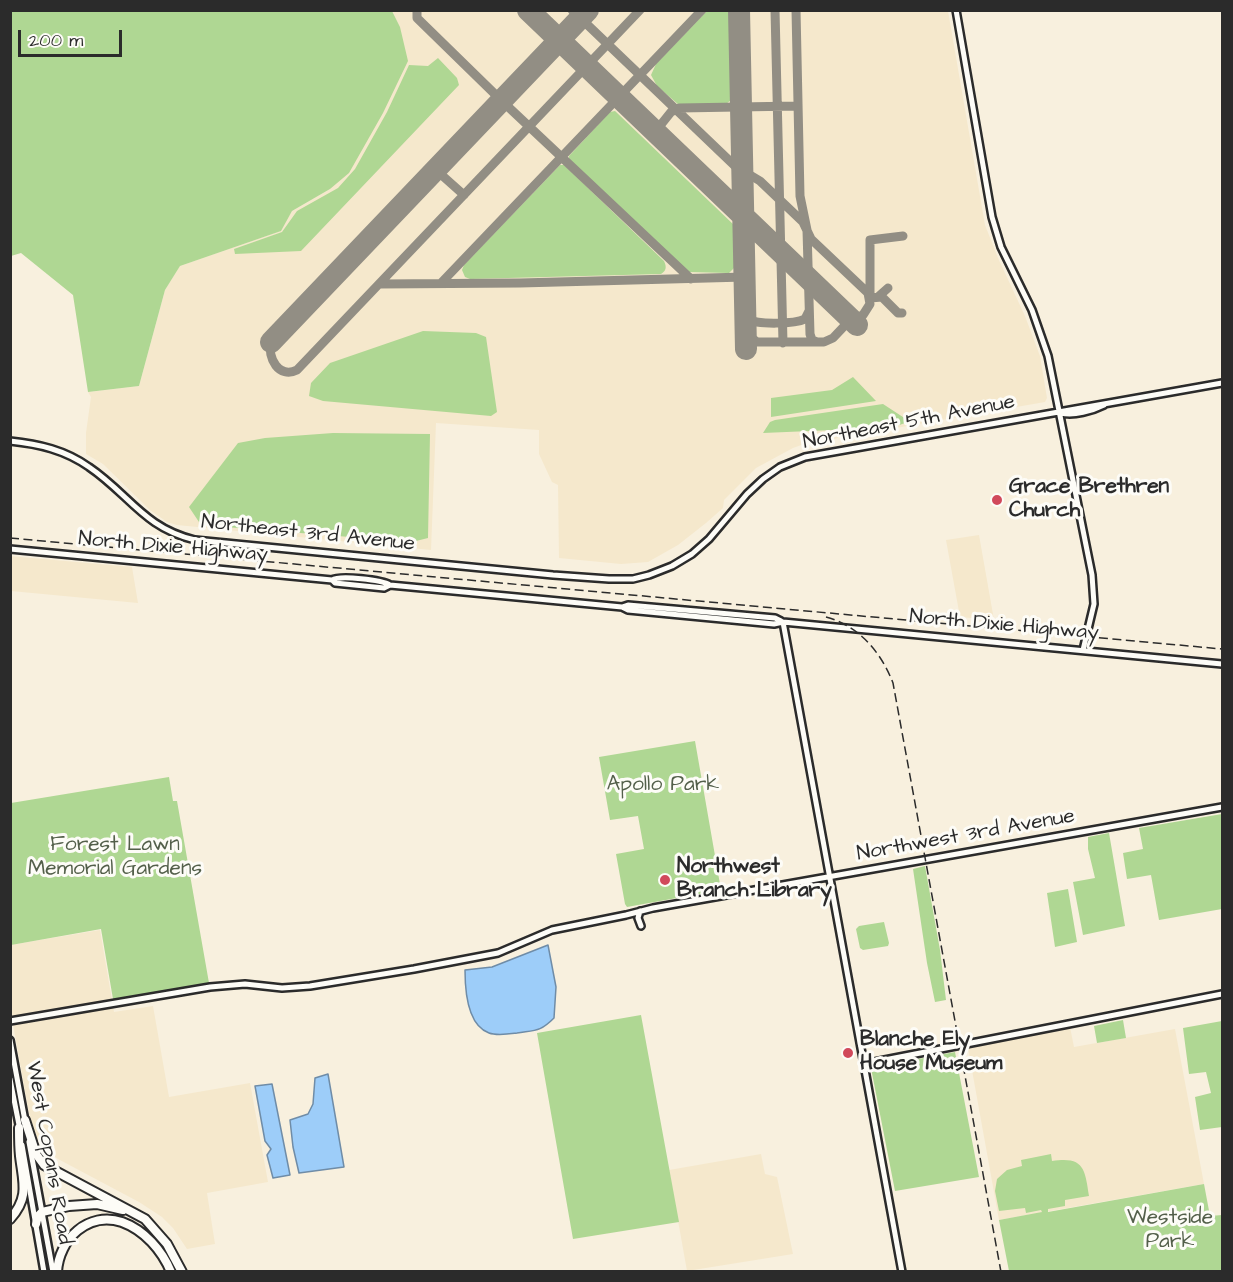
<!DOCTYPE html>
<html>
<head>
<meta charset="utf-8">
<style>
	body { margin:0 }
	#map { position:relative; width:1233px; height:1282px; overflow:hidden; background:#f8f0de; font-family:"Architects Daughter",sans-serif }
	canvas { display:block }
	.frame { position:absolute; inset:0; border:12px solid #2b2b2b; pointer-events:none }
	.scale { position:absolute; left:18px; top:30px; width:104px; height:27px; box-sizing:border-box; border:3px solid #2b2b2b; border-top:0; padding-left:8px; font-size:18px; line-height:21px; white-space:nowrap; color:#2b2b2b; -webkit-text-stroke:4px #fdfcf7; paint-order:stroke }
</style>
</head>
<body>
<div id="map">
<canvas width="1233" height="1282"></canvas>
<div class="frame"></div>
<div class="scale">200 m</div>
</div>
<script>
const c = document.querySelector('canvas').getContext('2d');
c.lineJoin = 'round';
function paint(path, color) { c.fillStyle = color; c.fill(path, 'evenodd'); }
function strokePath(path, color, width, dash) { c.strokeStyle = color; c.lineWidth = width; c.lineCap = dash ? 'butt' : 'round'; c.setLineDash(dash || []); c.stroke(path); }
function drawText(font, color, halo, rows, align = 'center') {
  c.font = font + ' "Architects Daughter",sans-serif'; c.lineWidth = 6; c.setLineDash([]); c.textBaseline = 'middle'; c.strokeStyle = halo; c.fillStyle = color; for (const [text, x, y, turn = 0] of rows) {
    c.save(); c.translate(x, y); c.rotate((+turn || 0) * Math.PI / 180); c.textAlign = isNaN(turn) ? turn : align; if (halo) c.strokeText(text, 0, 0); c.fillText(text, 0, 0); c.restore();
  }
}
paint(new Path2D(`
	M392,11H948L985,225L998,258L1025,316L1040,356L1047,398L1045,402L804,444L793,448L756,468L724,500L723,508L706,523L678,545L648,562L621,564L559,558L558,485L552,482L539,454V430L436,423L431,550L177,525L167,522L150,510L103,464L86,454V433L91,397L88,392L139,386L165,290L180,266L280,231L292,211L330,189L400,27Z
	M979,535L994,620L960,617L946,540Z
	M10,556L132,567L138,603L11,591Z
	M100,930L114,1012L153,1006L169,1097L250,1083L268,1182L207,1193L215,1244L187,1249L173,1228L162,1217L139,1202L58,1159L34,1141L11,1013L10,945Z
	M1070,1027L1074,1047L1175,1029L1204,1184L999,1220L968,1048Z
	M761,1154L765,1174L777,1177L793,1254L687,1271L669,1170Z`), '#f5e8cc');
paint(new Path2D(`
	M11,10L392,11L400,27L408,61L383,113L349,173L330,189L292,211L281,231L180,266L165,290L139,386L88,392L73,295L21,253L11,256Z
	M707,11H730L731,100L726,104L679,105L657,86L651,75L656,64Z
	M438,58L457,78L459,85L301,251L235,254L234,249L282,232L297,211L338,188L355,169L387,112L409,65L428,66Z
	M615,111L735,226L736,266L729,273L688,272L569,160V156L610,112Z
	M560,165H564L664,261C667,267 666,271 661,274L470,279L465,277L462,270L464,265Z
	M423,331L476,333L486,337L497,412L491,416L323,401L309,396L311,383L330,363Z
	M853,377L876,401L771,417V398L832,390Z
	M883,404L909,421C898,428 870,430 857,429L763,433L770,422L775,420Z
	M333,433L430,434L428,538L412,542L201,525L189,507L238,443L265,438Z
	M695,741L721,890L627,907L625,904L616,854L644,849L638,816L610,820L599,757Z
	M169,777L173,801H177L209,983L113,999L101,929L11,945V803Z
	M1222,814V909L1159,920L1151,875L1127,879L1123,853L1143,849L1139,828Z
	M1109,833L1125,926L1083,935L1073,882L1095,878L1088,849V837Z
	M925,866L940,950L946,1000L935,1002L927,963L913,869Z
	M1068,889L1077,942L1055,947L1047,893Z
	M884,922L889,943L888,946L863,950L860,948L856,929L859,926Z
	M641,1015L679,1222L573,1239L537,1033Z
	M1123,1020L1126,1038L1097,1043L1094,1026Z
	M1222,1021V1127L1200,1130L1195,1097L1211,1093L1206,1072L1189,1074L1183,1028Z
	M955,1052L979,1177L895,1191L871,1068Z
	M1051,1154L1052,1161C1084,1156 1085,1169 1089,1196L1065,1200V1206L1048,1209V1212L1204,1184L1210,1216L1222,1215V1271H1009L999,1220L1042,1212L1041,1210L1026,1213L1025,1208L999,1211L995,1191L997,1179L1007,1170L1022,1166L1021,1160Z`), '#afd793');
const water = new Path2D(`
	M548,945L556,987L554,1018C540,1032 536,1030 517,1033C509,1034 497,1036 489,1033C467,1025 465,990 465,970L492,967Z
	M328,1074L344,1167L299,1173L293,1147L290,1120L308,1114L313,1104L315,1078Z
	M272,1084L290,1175L273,1178L267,1155L271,1149L265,1141L255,1086Z`);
paint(water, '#9dcdf9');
strokePath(water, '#6f8ca7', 1.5);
strokePath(new Path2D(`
	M417,10V18L502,101L691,279
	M572,10L735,166L760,181L803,222L811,239L868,293L870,304L863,315L856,318L847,315
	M775,10L783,343
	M796,10L800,196L807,230L810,334L812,340L817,342
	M655,132L671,112L679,108L798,106
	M436,170L464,195
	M442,282L702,10
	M380,284L520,283L745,277
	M879,296L888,288
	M902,313H898L882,297L870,298V240L903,236
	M746,314L748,319C757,325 795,324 805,319L809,311
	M746,326L750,337L757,342H824L833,338L851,319
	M271,342C267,358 279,379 297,370L640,10`), '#928e84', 9);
strokePath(new Path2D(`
	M528,10L857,325
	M739,10L746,349
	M271,342L588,10`), '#928e84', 22);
const secondary = new Path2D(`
	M956,10L992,217L1001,247L1032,310L1048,356L1092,575L1094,604L1083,650
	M1061,413C1074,416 1092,411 1104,405
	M10,441C39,444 65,450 89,467C129,494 144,528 195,540L553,575L609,579H633L649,575L672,566L692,554L709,539L747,494L763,479L780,467L805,457L1222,383
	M10,549L332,580L335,583L384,588L390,585
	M332,580C340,575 382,580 390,585L622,607L628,610L774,624L783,622L1222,664
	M622,607L628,605L775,618L781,621
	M783,622L902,1272
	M640,911L638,918L641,926
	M10,1021L210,987L245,984L282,988L310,986L414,969L498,953L552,930L626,915L653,908L1222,807
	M10,1040L25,1121
	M864,1064L1222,994
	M10,1079L20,1130
	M29,1142L53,1272
	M22,1145L44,1272`);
const highway = new Path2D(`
	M25,1120L36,1154L44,1165L145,1219L167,1244L182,1272
	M10,1219C30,1197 23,1182 20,1156C19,1147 19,1137 19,1128
	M36,1224L38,1216L42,1212L69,1206L97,1204L123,1210
	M57,1272C59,1239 88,1211 122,1222C144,1230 162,1250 171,1272`);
strokePath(secondary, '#2b2b2b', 10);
strokePath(highway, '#2b2b2b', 12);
strokePath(secondary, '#fdfcf7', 5);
strokePath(highway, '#fdfcf7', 8);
strokePath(new Path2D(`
	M10,538L1222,649
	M826,617C859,626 881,652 893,683L1001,1272`), '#2b2b2b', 1.5, [9, 4.5]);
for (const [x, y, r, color] of [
	[997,500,6,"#d1495b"],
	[665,880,6,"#d1495b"],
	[848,1053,6,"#d1495b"]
]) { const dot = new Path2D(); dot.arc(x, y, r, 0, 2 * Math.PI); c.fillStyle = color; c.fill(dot); strokePath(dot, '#fdfcf7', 2); }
drawText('21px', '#2b2b2b', '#fdfcf7', [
	["Northeast 5th Avenue",909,423,-11],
	["Northeast 3rd Avenue",308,534,6],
	["North Dixie Highway",173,548,5],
	["North Dixie Highway",1004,626,5],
	["Northwest 3rd Avenue",966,836,-10],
	["West Copans Road",48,1153,80]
]);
drawText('bold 21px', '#2b2b2b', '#fdfcf7', [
	["Grace Brethren",1009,488],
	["Church",1009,512],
	["Northwest",677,868],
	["Branch Library",677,892],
	["Blanche Ely",860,1041],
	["House Museum",860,1065]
], 'left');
drawText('21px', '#535f4a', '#fdfcf7', [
	["Apollo Park",663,786],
	["Forest Lawn",115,846],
	["Memorial Gardens",115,870],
	["Westside",1170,1219],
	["Park",1170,1243]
]);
</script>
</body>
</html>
